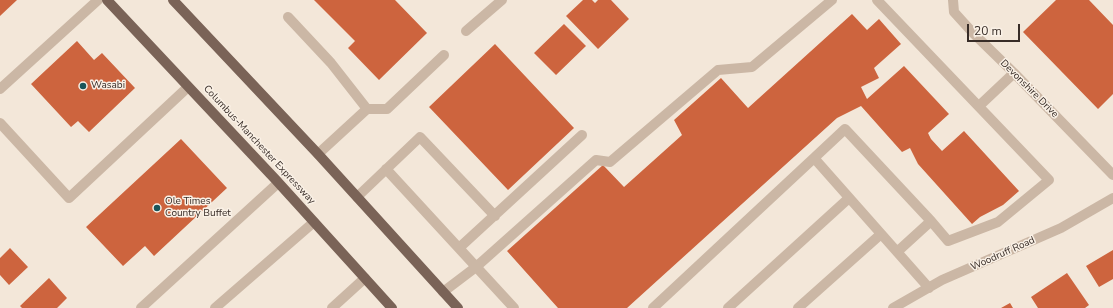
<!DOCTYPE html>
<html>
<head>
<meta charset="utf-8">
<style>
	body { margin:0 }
	#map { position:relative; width:1113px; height:308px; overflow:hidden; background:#f3e7d9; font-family:"Nunito Sans",sans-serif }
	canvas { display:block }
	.scale { position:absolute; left:967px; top:24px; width:53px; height:18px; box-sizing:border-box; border:2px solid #372c27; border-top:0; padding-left:5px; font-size:12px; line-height:14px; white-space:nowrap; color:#372c27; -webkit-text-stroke:3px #faf1e6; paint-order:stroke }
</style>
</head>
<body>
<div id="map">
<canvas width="1113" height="308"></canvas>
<div class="scale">20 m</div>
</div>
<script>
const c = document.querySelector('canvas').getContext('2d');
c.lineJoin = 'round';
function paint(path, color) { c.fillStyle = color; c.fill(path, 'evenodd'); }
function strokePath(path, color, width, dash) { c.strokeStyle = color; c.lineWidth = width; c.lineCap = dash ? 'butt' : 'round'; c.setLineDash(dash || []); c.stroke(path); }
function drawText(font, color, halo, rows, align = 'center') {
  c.font = font + ' "Nunito Sans",sans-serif'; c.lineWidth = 3; c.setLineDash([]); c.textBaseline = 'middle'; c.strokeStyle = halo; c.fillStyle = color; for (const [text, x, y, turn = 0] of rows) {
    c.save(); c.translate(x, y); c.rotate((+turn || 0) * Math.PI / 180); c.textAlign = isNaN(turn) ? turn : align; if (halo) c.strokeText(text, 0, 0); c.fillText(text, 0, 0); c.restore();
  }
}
paint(new Path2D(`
	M0,0H17L0,16Z
	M314,0H395L427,33L379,80L348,48L355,41Z
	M583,0H592L595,3L598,0H611L629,19L598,49L566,16Z
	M1056,0H1089L1113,25V94L1098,109L1023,32Z
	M852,14L867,30L879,19L901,44L874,68L879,78L861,87L867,99L904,66L949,114L928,133L931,139L942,151L964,131L1019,191L1003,205L980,217L972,224L918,164L910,148L902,152L861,106L837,118L627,308H558L507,251L603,165L624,187L682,135L674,120L721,78L748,108Z
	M564,24L586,46L556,75L534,53Z
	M77,41L94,60L102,53L135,88L89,132L78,121L71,127L31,84Z
	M495,44L574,128L508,190L429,107Z
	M181,139L227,188L154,256L145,246L123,266L86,227Z
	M10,248L28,267L9,285L0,275V258Z
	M1113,250V279L1099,287L1086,266Z
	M1067,273L1089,305L1085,308H1038L1031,297Z
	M49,278L67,298L57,308H22L20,306Z
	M1010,303L1013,308H1001Z`), '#cd643e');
strokePath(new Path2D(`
	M877,0L1049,180L998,222L948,241L931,221
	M953,0L954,12L973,33L1014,73L1113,175
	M288,17L331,63L367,109
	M466,31L502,0
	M0,89L98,0
	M979,106L1014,73
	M0,123L69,198L188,87
	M318,154L367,109H387L444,55
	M814,158L845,129L931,221L897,252
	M386,169L514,308
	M357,197L420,137L495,216
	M459,248L582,135
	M443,292L476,267L596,160L610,162L718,70L752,67L832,0
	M141,308L278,183
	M215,308L314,222
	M332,308L365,278
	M653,308L814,158L929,288
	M728,308L849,198
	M798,308L881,234
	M893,308L942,280L1061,228L1113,198`), '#cbb7a5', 10);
strokePath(new Path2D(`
	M107,0L276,180L392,308
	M173,0L318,154L458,308`), '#7a6357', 10);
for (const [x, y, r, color] of [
	[83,86,4,"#1a555a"],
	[157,208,4,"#1a555a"]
]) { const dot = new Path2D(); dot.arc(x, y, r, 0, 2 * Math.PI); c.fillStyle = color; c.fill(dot); strokePath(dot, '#faf1e6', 1.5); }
drawText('10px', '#372c27', '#faf1e6', [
	["Wasabi",91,86],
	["Ole Times",165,202],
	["Country Buffet",165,214]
], 'left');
drawText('10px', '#372c27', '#faf1e6', [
	["Devonshire Drive",1029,89,45],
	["Columbus-Manchester Expressway",259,145,47],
	["Woodruff Road",1003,254,-24]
]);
</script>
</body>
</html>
